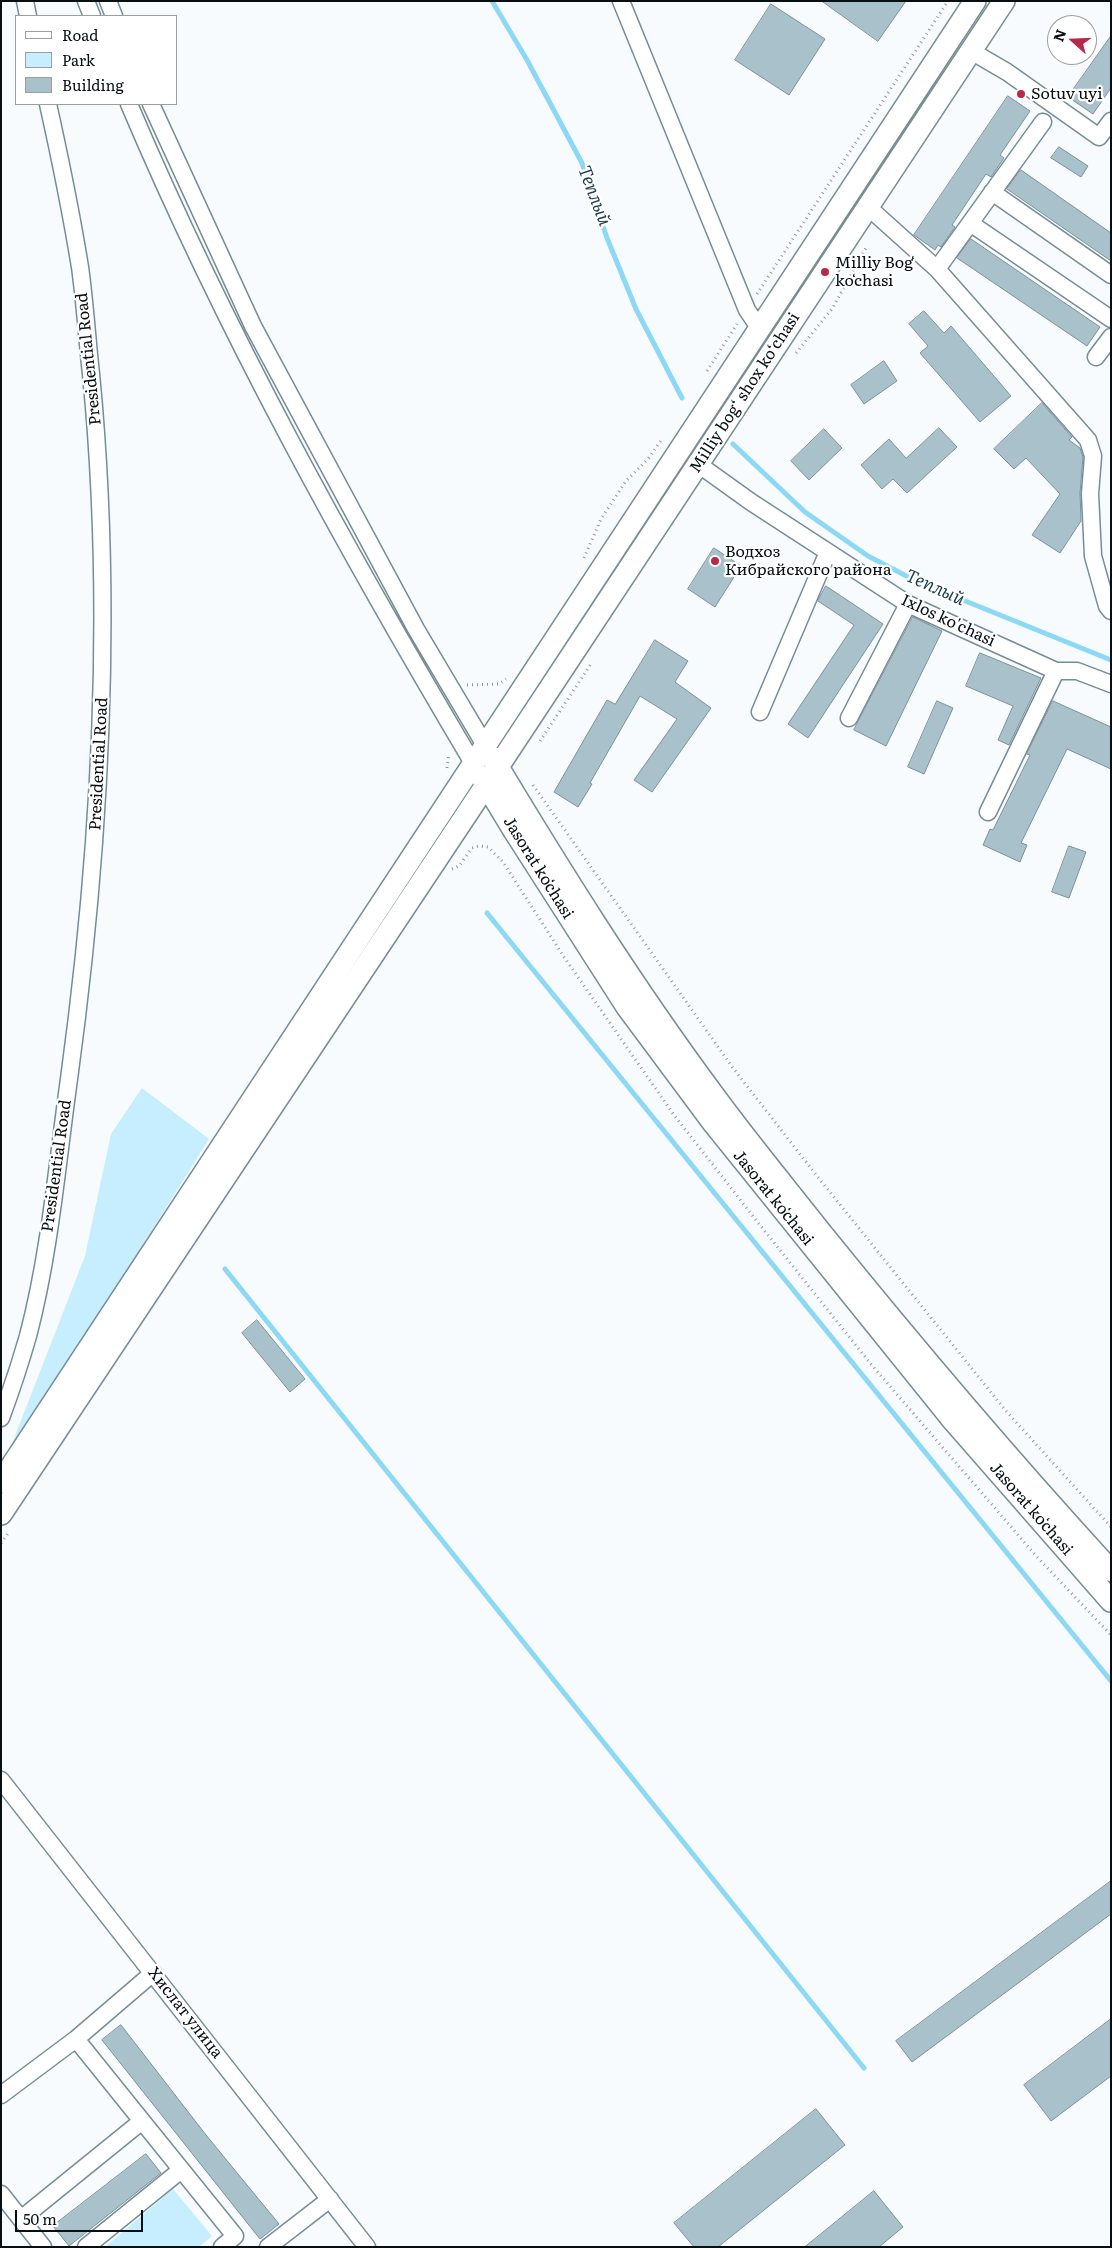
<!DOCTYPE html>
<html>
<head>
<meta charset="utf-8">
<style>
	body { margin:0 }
	#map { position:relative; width:1112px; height:2248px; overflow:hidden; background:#f7fbfd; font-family:Literata,serif }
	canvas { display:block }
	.frame { position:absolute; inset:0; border:2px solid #070f13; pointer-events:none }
	.legend { position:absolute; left:15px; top:15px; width:162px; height:90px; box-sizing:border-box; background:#fff; border:1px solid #9c9fa1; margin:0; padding:6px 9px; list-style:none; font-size:15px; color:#070f13 }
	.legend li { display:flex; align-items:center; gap:10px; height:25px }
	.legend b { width:25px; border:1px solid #9c9fa1 }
	.north { position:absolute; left:1047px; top:15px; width:50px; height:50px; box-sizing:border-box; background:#fff; border:1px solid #9c9fa1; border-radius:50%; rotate:290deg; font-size:14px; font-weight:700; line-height:20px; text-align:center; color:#070f13 }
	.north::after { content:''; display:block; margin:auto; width:18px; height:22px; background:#b92849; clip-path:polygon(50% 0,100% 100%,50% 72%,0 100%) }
	.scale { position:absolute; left:15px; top:2210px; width:128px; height:22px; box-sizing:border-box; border:2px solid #070f13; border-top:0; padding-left:6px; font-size:15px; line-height:18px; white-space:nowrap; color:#070f13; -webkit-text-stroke:4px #fff; paint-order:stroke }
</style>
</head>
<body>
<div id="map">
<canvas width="1112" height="2248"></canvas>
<div class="frame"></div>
<ul class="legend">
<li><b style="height:6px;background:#fff"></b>Road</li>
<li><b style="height:14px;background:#c6eefe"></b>Park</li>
<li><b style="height:14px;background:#a9c1ca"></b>Building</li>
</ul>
<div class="north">N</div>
<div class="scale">50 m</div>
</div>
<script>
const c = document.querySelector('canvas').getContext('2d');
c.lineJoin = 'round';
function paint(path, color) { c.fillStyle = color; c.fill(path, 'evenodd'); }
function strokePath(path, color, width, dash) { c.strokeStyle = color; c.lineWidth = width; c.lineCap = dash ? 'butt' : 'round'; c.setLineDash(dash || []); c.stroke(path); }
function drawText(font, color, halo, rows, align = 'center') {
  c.font = font + ' Literata,serif'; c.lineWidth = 4.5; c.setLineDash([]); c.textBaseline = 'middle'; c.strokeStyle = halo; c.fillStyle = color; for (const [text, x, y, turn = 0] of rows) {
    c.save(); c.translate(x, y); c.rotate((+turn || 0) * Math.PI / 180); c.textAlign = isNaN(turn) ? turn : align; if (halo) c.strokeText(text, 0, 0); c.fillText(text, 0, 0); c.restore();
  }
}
paint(new Path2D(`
	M142,1088L209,1139L28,1429L6,1459L85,1256L111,1134Z
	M173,2189L212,2236L199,2247H105Z`), '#c6eefe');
strokePath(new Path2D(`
	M492,1L527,60L582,163L607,238L636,309L682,398
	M733,444L805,512L868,556L916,581L1111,660
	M487,913L1111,1681
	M225,1269L864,2068`), '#8dd9f5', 5);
const building = new Path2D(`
	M822,1H906L878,41Z
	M771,4L825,39L789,95L735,60Z
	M1111,36V88L1093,114L1068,97Z
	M1008,96L1030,111L1000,155L1004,158L991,177L986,174L952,225L955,227L941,247L938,245L935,250L914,235Z
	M1059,147L1088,166L1081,177L1051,158Z
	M1021,170L1111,233V261L1007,189Z
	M971,239L1100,327L1087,346L957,258Z
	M924,311L944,333L951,326L1011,396L980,422L920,353L928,346L909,324Z
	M884,361L897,381L864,404L851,385Z
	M1042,403L1072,437L1069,440L1080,448L1083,457L1080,493L1081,521L1060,553L1032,535L1060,494L1026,458L1014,469L994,449Z
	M939,428L957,447L907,493L893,479L882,489L861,465L889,439L906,458Z
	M824,429L842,448L809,480L791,461Z
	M714,548L741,566L715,607L688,589Z
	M826,586L883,624L808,738L788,724L854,625L818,601Z
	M913,617L942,631L886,746L854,730Z
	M655,640L688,661L675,682L711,708L652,792L634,780L677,719L640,696L590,783L592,784L578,807L554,792L607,700L615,704Z
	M980,653L1041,678L1009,745L998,740L1013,706L966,686Z
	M937,701L953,708L924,774L908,767Z
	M1053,701L1111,727V769L1067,749L1021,843L1027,845L1020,862L983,845L990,829L993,830L1030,755L1027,754Z
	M1069,846L1086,852L1069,898L1052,892Z
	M257,1320L305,1379L290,1392L242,1333Z
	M1111,1881V1914L912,2062L896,2041Z
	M1111,2019V2076L1051,2121L1024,2085Z
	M121,2025L206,2135L279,2224L260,2239L102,2040Z
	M816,2109L845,2145L718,2247H694L674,2223Z
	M146,2154L161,2173L69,2246L53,2226Z
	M874,2191L903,2227L879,2247H805Z`);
paint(building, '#a9c1ca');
strokePath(building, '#7b929b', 1);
const minor = new Path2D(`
	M25,1L28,16
	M86,1L92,16
	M108,1L114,16
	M621,1L747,310L760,329
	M971,51L1007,72L1099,137L1111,121
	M129,104C226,333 347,551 474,765
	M151,104L253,326L416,629L486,747
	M992,192L1111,275
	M868,207L937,269L1088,440L1093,456L1090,494L1093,556L1107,606L1111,611
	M970,223L1111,319
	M937,269L1043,122
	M1096,357L1111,337
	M698,464L751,502L908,604L1056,671H1077L1111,684
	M760,712L828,552
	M849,718L908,604
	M988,812L1056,671
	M1,1418C11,1391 20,1364 28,1336C50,1252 57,1165 69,1079C101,845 114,609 91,374C87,338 85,303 80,267C71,212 60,158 48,104
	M1,1780L367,2247
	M76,2039L142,2121
	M1,2095L76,2039L153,1973
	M1,2194L43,2247
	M21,2219L142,2121L235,2236L222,2247
	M86,2247L181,2170
	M268,2247L330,2199`);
const major = new Path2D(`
	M492,757C561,872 632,985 712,1093C747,1141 786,1188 823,1235C916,1350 1011,1462 1111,1571
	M481,776L513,829L627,1007L714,1124L951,1418L1111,1601
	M1,1482L975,1
	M1,1514L486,785L1004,1`);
strokePath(minor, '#768d96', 19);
strokePath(major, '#768d96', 24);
strokePath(new Path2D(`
	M757,294L948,1
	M796,353L832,309L866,248
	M707,371L737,324
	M584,558L601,519L626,481L648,459L662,439
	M467,685L499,684L506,679
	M540,741L591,664
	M447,768L449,754
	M533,785L733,1068L817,1176L1006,1411L1111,1527
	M452,869L459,866L472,848L479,846L488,847L503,862L564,957L674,1115L756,1220L870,1363L1037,1557L1111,1635
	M1,1543L9,1532`), '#92979a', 3, [1, 4]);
strokePath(minor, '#fff', 16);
strokePath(major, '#fff', 21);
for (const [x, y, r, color] of [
	[1021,94,5,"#b92849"],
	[825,272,5,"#b92849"],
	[715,561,5,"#b92849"]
]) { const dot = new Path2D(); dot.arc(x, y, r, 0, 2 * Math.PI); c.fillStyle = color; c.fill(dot); strokePath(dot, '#fff', 2); }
drawText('16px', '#070f13', '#fff', [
	["Sotuv uyi",1031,94],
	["Milliy Bogʻ",835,263],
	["koʻchasi",835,281],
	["Водхоз",725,552],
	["Кибрайского района",725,570]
], 'left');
drawText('16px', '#070f13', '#fff', [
	["Presidential Road",89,359,-96],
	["Milliy bog‘ shox ko‘chasi",745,393,-57],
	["Ixlos ko'chasi",948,621,25],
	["Presidential Road",99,764,-87],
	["Jasorat koʻchasi",538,868,58],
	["Presidential Road",57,1166,-82],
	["Jasorat koʻchasi",773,1198,51],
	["Jasorat koʻchasi",1031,1509,49],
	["Хислат улица",185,2013,52]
]);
drawText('italic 18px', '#1c3f4c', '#fff', [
	["Теплый",594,196,69],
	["Теплый",935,588,24]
]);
</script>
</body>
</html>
